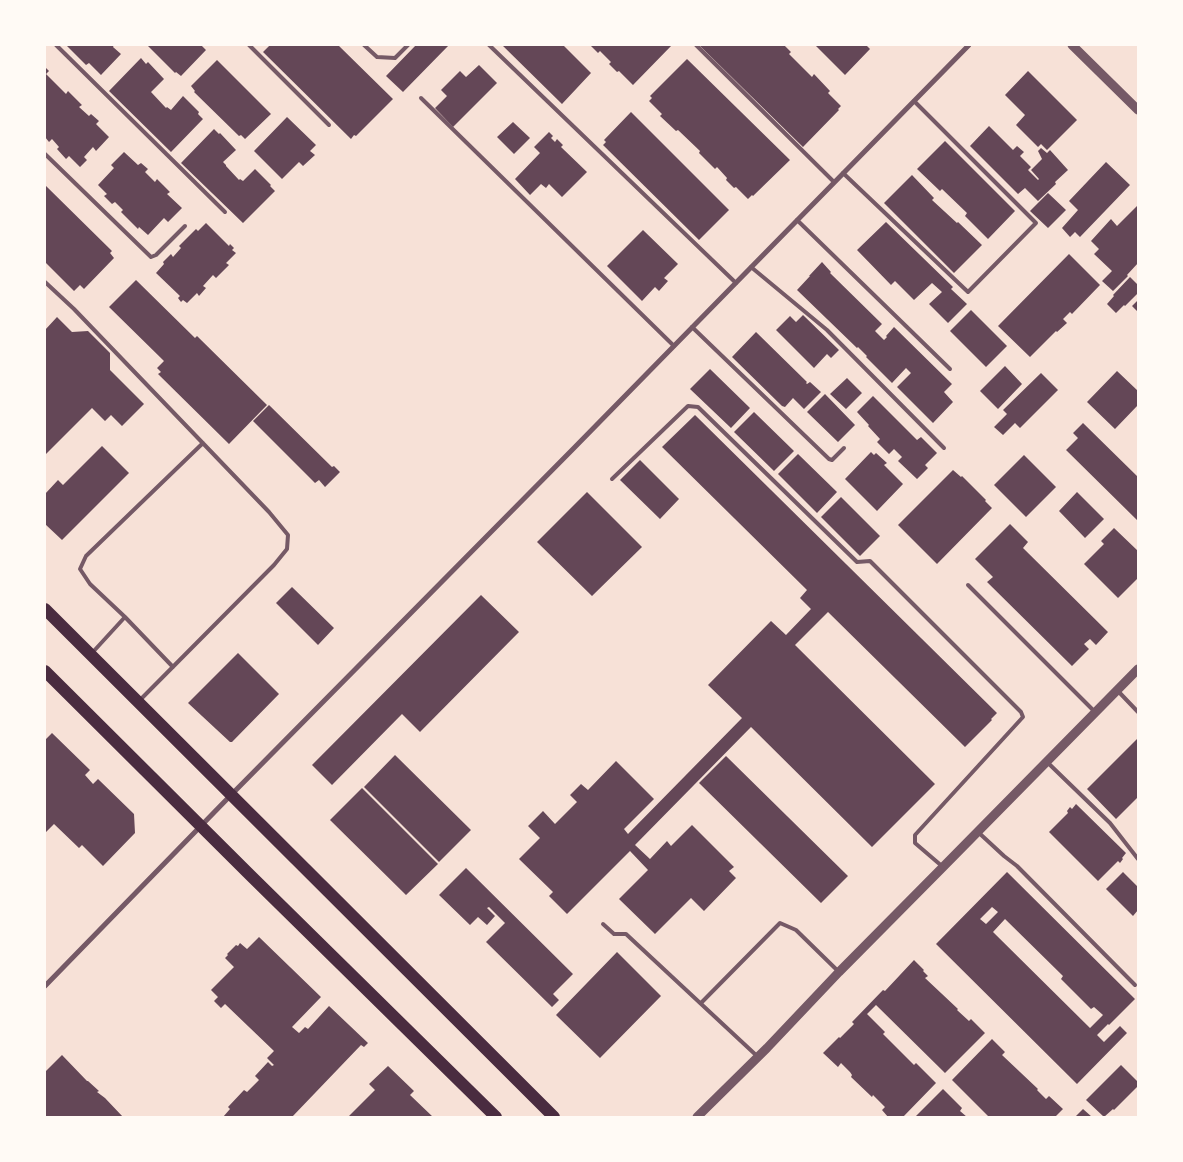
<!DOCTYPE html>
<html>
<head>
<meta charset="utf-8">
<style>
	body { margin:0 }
	#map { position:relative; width:1183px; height:1162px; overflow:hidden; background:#f7e1d7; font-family:"PT Sans",sans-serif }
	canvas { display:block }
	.frame { position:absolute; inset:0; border:46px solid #fffaf5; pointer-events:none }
</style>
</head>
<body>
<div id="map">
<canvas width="1183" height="1162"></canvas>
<div class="frame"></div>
</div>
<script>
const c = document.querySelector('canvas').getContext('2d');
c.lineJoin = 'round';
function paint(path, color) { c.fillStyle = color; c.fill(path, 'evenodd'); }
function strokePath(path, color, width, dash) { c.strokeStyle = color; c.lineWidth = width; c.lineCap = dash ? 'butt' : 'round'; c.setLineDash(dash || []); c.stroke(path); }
paint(new Path2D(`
	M66,45H114L113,47L121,54L101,75L89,63L86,65Z
	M147,45H201L206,50L181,76L176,72L175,73Z
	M270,45H338L393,99L356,136L354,135L351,139L263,52Z
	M416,45H449L403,92L386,76Z
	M502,45H563L591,73L562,104Z
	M590,45H672L633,85L619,71L617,72L609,64L611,62L600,51L598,53Z
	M699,45H784L791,52L789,54L812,77L814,74L830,91L828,93L841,106L838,109L839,110L803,147Z
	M815,45H866L870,49L845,75Z
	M141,58L146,64L148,62L164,79L151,92L166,108L167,107L171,110L183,96L199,112L198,114L203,119L171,152L109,91Z
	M687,59L790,160L753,196L752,195L748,199L736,187L734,188L726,180L727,178L717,167L715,169L699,153L700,151L678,130L676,131L660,116L662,114L649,101L652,98L650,96Z
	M217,60L271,114L245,139L241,135L239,136L194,92L195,91L191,86Z
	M479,65L497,83L453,127L435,108L447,96L441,90L460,71L466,77Z
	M45,67L49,71L46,74L66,94L68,91L82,105L79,107L89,116L91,114L99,121L96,124L109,137L96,151L93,147L84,157L87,160L80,167L69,156L66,159L57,149L59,147L52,139L49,142L45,137Z
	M1028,71L1077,120L1047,150L1041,144L1038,147L1016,125L1025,115L1005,95Z
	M631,112L729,210L699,240L603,145L606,142L604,140Z
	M287,117L316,145L310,151L315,155L303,166L299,162L282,179L254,151Z
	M513,122L530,138L514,154L497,137Z
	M989,126L1013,150L1017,146L1024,152L1020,156L1031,167L1028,170L1038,180L1039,179L1031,170L1042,159L1038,151L1041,148L1047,153L1050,150L1068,170L1055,182L1056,184L1038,201L1025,188L1018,194L970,146Z
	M214,129L219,134L220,133L236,150L223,162L226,165V166L239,180L240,179L243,181L255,169L271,185L270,186L275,191L243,223L181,163Z
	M549,132L553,136L551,138L555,142L557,139L563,145L561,147L587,172L562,197L549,184L546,188L541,184L530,195L515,179L540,153L534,147Z
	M945,141L1015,211L988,239L965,216L967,213L942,189L940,191L917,169Z
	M124,152L138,165L141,163L148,169L145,172L155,182L157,179L170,192L167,194L182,208L168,222L164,218L148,235L139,227L138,229L121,212L123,210L115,202L112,204L104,196L107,194L98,185L114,168L111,165Z
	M1106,162L1130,185L1080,237L1075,232L1070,237L1062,228L1078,210L1069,201Z
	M912,175L934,198L932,200L957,223L958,222L982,245L954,273L884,203Z
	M45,185L112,251L110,253L114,258L84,289L80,285L74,291L45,262Z
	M1048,193L1066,210L1048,228L1030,211Z
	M1138,205V263L1127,275L1128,276L1113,291L1102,281L1112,271L1094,254L1099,249L1091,241L1111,219L1117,226Z
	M886,222L953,287L951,289L967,304L948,323L929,304L942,292L932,283L914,300L895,281L891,285L857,250Z
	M206,223L229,246L230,244L234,248L232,250L236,253L226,263L229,265L216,278L213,275L203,286L206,288L199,296L197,293L187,303L183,300L181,302L178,298L180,296L156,273L164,264L163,262L171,254L173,257L181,248L179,246L196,229L198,231Z
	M643,230L678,264L664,278L668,281L659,291L655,287L642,301L607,266Z
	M1069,254L1100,285L1072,314L1070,312L1063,319L1067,323L1057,332L1056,331L1030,357L998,326Z
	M822,262L831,272L830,273L882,324L875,331L884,340L887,337L886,336L894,327L952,384L944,392L953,402L933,423L897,387L911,373L906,368L892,383L866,357L867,356L858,347L857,348L797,290L810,276H809Z
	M1130,277L1138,285V293L1125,306L1124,305L1116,313L1107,304L1114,296L1113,295Z
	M136,280L195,338L197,336L267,405L229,444L158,374L161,372L157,368L164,361L109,307Z
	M1138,300V312L1132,306Z
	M971,310L1007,346L986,367L950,331Z
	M803,315L839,350L831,358L827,354L814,368L776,330L790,316L796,322Z
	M57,317L72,332L88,331L110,353V370L144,404L122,426L111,415L105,421L92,408L45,455V330Z
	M756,332L807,382L806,383L807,384L810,382L821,392L804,409L793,398L785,407L782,406L732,357Z
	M1005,366L1022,384L998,409L980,391Z
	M710,369L750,408L731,428L690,389Z
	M1117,371L1138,391V405L1115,429L1087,402Z
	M1041,373L1058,390L1020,428L1015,423L1003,435L994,427L1007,414L1003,410Z
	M847,378L862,393L846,409L830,394Z
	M825,394L855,425L838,442L807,412Z
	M873,396L917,440L921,437L937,453L925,465L928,468L917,479L898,461L902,457L894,449L889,454L877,442L880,439L868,426L869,425L857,412Z
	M269,405L332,467L334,466L340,472L325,487L319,480L315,483L253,421Z
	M754,412L794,451L774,471L734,432Z
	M695,415L997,713L991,719L992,720L965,747L828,612L795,645L935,784L872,847L751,727L635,845L650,859L667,841L671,846L692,825L734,867L729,871L736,878L704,911L691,898L655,934L619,899L648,870L630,851L567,914L549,896L553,892L519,859L540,838L528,826L543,811L555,824L577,802L570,795L581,784L588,790L616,761L654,799L624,829L628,834L742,718L708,685L771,621L786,635L811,609L800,598L807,590L662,447Z
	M1083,423L1138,477V521L1066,450L1078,438L1073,433Z
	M102,446L129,473L62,540L45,524V514L46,513L45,512V494L58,480L63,485Z
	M871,452L874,455L876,453L887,463L884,465L903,484L877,511L845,479Z
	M798,454L837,492L817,513L778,474Z
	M1024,455L1056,487L1026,517L994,485Z
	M640,460L679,499L660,519L620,480Z
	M953,470L961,477L962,476L986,500L985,501L992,508L937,564L898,525Z
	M587,492L642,547L592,596L537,542Z
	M1077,492L1104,519L1085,538L1059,511Z
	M841,497L880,536L860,556L821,517Z
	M1010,524L1028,542L1023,548L1108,632L1096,645L1090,639L1084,644L1089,649L1072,666L987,582L993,577L975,559Z
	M1114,528L1138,551V578L1118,598L1084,564L1104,544L1101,541Z
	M292,587L334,628L318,645L276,603Z
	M481,595L519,632L420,732L402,714L332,785L312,765Z
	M238,653L279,694L232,742H230L188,703Z
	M52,733L90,770L85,775L93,784L98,779L134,814L135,833L103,866L82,845L79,848L54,824L45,833V740Z
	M1138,738V797L1116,819L1087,789Z
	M395,755L471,830L439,862L364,787Z
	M726,756L848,876L821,903L699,783Z
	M362,788L438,864L406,895L330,820Z
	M1076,804L1126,853L1122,858L1123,859L1120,863L1118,861L1098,881L1049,832L1068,813L1067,811L1070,807L1072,809Z
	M466,868L573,974L553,994L559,1000L552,1007L486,942L505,923L489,907L487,908L495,916L487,925L478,917L470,925L439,895Z
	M1007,872L1135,999L1109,1025L1108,1024L1097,1035L1104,1042L1120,1026L1127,1033L1077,1084L936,944ZM992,907L998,912L986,924L980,919ZM1005,919L1063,976L1061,979L1091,1009L1094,1007L1103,1015L1090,1028L993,932Z
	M1123,872L1138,887V910L1133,916L1106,889Z
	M259,937L321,997L292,1027L299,1033L305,1027L308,1029L329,1006L368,1043L364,1047L361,1045L292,1117H223L230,1109L228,1107L244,1090L247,1092L259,1080L255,1076L268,1062L272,1066L274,1065L267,1058L274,1051L225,1004L221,1008L214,1001L218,997L211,990L234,967L225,958L228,955L227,954L236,945L238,946L240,943L247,949Z
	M617,952L661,996L600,1058L556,1015Z
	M914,960L924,970L923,971L928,976L925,978L958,1009L957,1010L969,1021L971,1019L985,1033L945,1073L876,1005L867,1014L885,1032L883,1034L914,1065L916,1063L936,1083L903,1117H888L882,1110L885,1107L873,1095L872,1097L851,1077L852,1075L850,1072L841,1063L838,1067L823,1053L839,1037L840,1038L854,1024L852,1022L883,990L885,991Z
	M992,1039L1005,1052L1002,1055L1038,1089L1037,1090L1046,1099L1049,1096L1063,1109L1055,1117H989L952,1080Z
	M62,1055L87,1081H88L99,1091L97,1092L105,1098L123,1117H45V1072Z
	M1121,1065L1138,1082V1086L1114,1110L1113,1109L1104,1117L1086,1100Z
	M388,1066L414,1091L410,1095L433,1117H348L375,1090L369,1084Z
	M943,1089L962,1108L960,1111L967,1117H915Z
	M1083,1109L1092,1117H1075Z`), '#644757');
strokePath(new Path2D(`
	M56,45L225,212
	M249,45L329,125
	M364,45L377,57L395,58L408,45
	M489,45L736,283
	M696,45L834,182
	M421,98L674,346
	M45,154L151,257L156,255L185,226
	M843,173L968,292L1036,223L914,101
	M797,220L950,369
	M751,267L827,330L944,448
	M45,282L74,309L269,512L288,535L287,549L274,565L140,700
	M692,327L829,459L832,460L844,448
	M612,479L688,406L698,407L857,562L870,561L1021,712L1023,717L915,835V843L943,867
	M968,585L1095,712
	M125,617L90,584L80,569L86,556L203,443
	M92,653L125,617L173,667
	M1117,690L1138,712
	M1047,762L1110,823L1138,859
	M978,832L1004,856L1017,866L1135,985
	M603,924L614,934H626L757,1056
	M701,1003L780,923L796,930L839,972`), '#755966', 4);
strokePath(new Path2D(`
	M45,986L231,795L573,449L969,45`), '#755966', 5);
strokePath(new Path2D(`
	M1072,45L1138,110
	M697,1117L767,1048L839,972L943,867L1138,669`), '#755966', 9);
strokePath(new Path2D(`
	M45,609L554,1117
	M45,671L250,875L496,1117`), '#4a2c40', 12);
</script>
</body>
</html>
